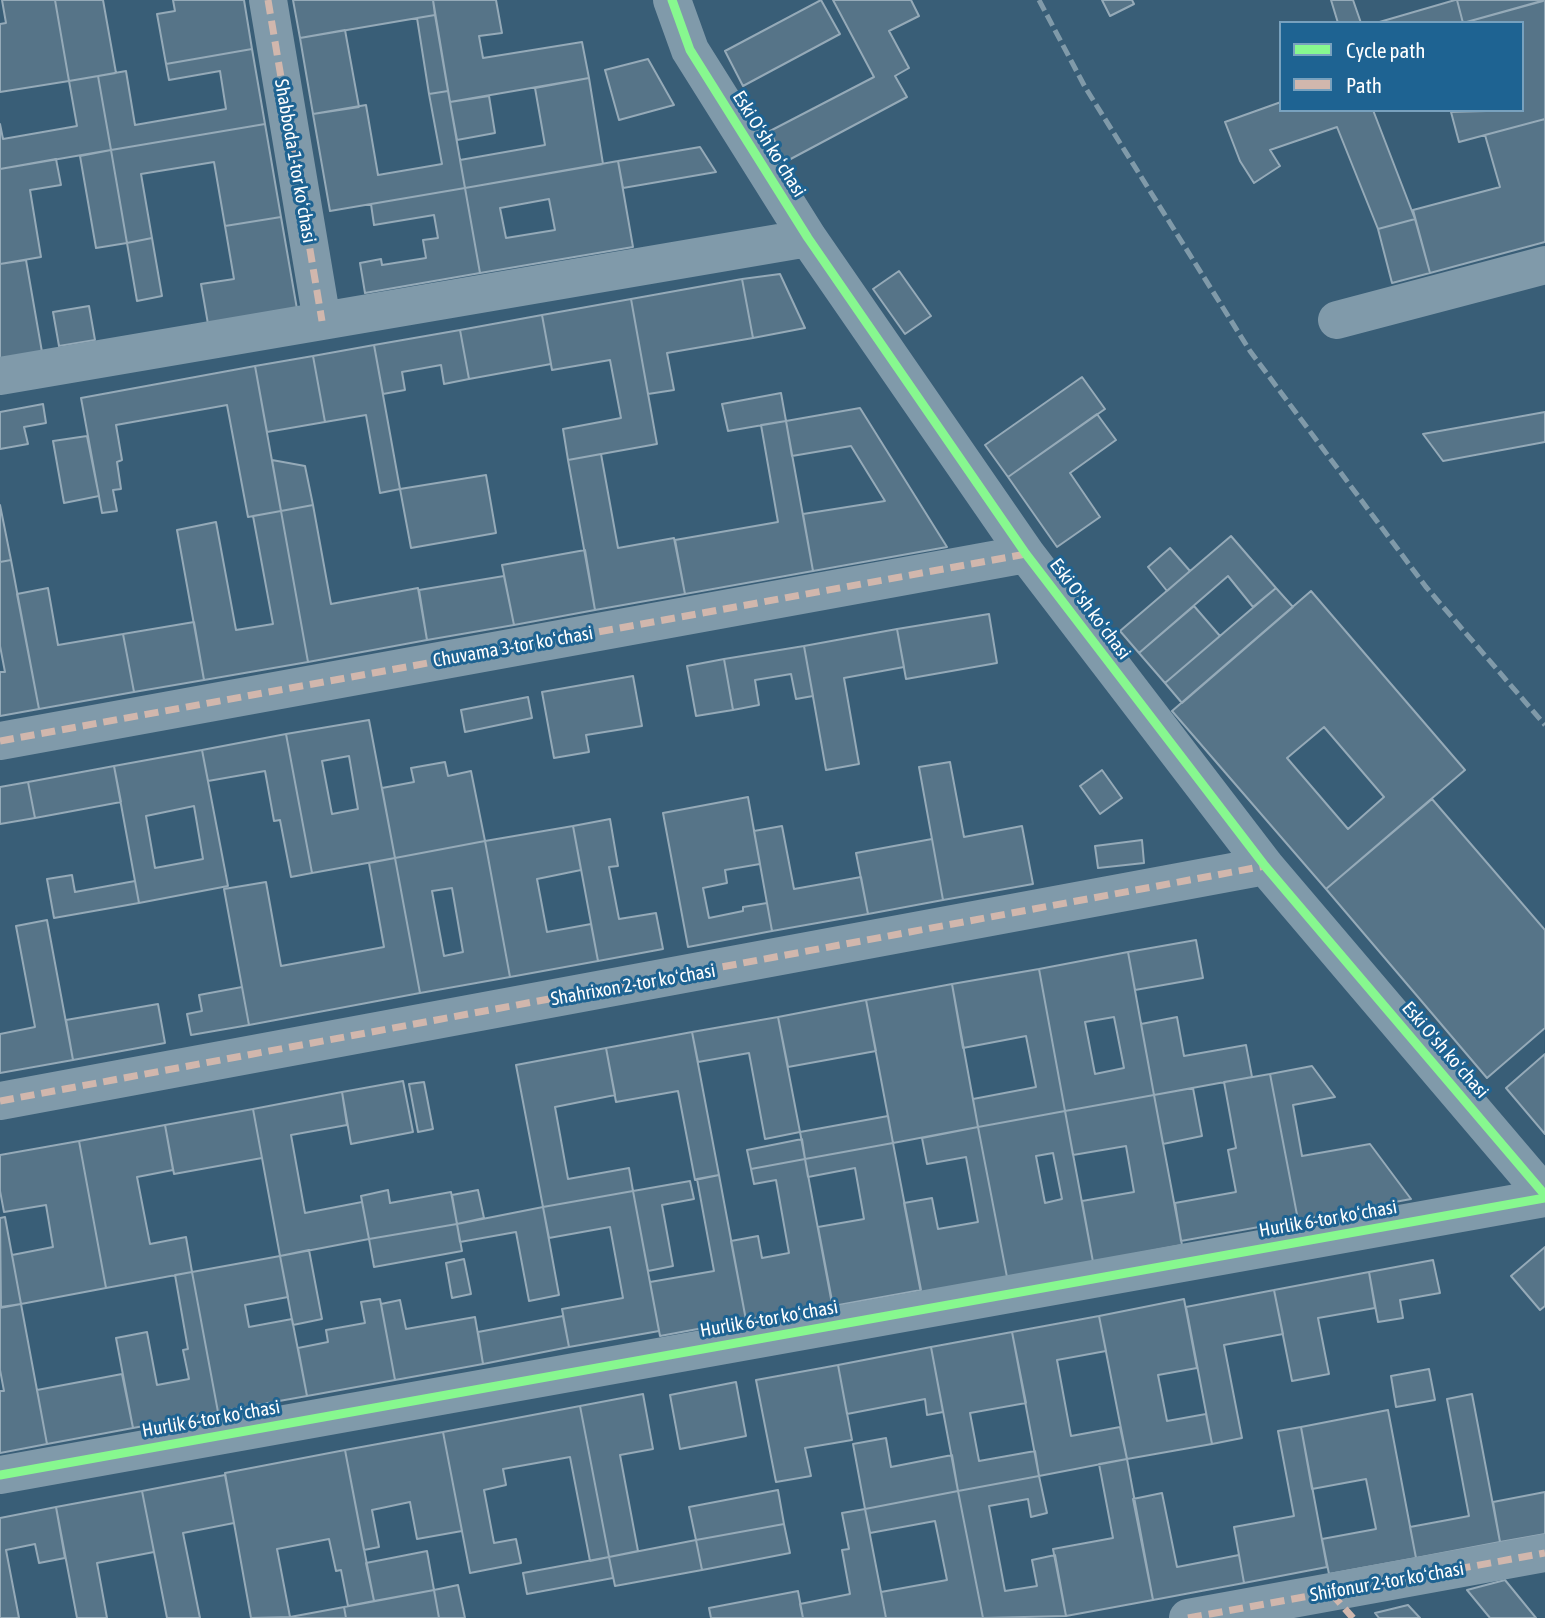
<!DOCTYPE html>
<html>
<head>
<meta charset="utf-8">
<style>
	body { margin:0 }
	#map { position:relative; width:1545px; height:1618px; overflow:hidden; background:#395e77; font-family:"Asap Condensed",sans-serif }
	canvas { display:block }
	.legend { position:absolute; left:1279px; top:21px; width:245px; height:91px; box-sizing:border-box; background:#1e6392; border:2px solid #78a1be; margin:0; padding:9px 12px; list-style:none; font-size:21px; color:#fff }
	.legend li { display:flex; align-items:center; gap:14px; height:35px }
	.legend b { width:35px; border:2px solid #78a1be }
</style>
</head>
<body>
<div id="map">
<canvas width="1545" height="1618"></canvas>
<ul class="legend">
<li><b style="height:9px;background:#87f88f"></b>Cycle path</li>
<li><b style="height:9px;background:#d1b7ad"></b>Path</li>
</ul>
</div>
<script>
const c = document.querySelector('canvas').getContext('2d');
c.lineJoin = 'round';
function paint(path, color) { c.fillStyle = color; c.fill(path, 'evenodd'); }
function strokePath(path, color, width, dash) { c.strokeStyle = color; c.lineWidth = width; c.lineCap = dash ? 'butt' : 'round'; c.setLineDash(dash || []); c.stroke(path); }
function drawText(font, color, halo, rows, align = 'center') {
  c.font = font + ' "Asap Condensed",sans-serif'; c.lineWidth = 6; c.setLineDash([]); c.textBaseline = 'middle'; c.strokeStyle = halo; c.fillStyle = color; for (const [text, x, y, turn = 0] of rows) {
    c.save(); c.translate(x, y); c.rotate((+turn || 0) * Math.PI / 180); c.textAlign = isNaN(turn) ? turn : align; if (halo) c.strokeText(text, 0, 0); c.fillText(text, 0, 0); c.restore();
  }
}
const building = new Path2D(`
	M2,0H55L69,81L0,92V24L6,23Z
	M55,0H103L116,73L69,81Z
	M173,0H244L252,49L166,64L157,14L175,11Z
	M293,0H433L435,15L300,38Z
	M433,0H496L502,33L479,36L483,58L582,42L589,78L450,102Z
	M821,0L840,34L743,86L725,51Z
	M833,0H911L919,16L889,31L909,68L895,76L907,97L785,162L770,131L874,77Z
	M1102,0H1132L1134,4L1110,16Z
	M1331,0H1353L1361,23H1338Z
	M1455,0H1457L1463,23H1376Z
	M1457,0H1543V1L1463,23Z
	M1545,0V119L1459,142L1451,112L1522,110V23H1463Z
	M435,15L448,91L429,94L417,18Z
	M345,30L359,107L313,114L300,38Z
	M252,49L265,124L111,150L98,76L126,71L135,125L226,109L220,71L169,80L166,64Z
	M648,59L674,105L619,120L605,70Z
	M98,76L111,150L0,169V124L3,139L77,126L69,81Z
	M589,78L603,164L465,188L460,160L545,145L535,88Z
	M448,91L465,188L330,211L313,114L366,105L378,175L442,164L429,94Z
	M489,96L495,133L457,140L450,102Z
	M1281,102V110H1373L1415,219L1378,229L1337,127L1270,150L1280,166L1254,183L1240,161L1225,122Z
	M1545,119V242L1430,273L1413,210L1500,187L1485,135Z
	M265,124L281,217L225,226L214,162L141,174L152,238L127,243L111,150Z
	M700,147L716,172L623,188L618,161Z
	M111,150L127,243L96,248L80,156Z
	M56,159L61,185L30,190L41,257L0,264V169Z
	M618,161L633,247L480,273L465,188ZM549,199L555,230L506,238L500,208Z
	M465,188L480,273L365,293L360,263L381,259L382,265L426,258L423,240L438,238L434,215L374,225L371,204Z
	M281,217L297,309L208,324L201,284L234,279L225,226Z
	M1415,219L1430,273L1392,283L1378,229Z
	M152,238L162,296L137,301L127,243Z
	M26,260L42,352L0,360V264Z
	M899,271L931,316L905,334L873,289Z
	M780,274L805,328L753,338L742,279Z
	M742,279L753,338L667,353L674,390L648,394L631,299Z
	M631,299L657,444L568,460L563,429L621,418L610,360L552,370L542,315Z
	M89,306L95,340L59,346L53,312Z
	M542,315L551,364L469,379L460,330Z
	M460,330L469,379L444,384L441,365L402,372L405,390L383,394L374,345Z
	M374,345L400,489L380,493L366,415L325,422L313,356Z
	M313,356L325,422L267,432L255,366Z
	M255,366L281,511L248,517L227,405L116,425L122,460L117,462L121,489L113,490L117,511L102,513L81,398Z
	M1082,377L1105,409L1008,477L985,445Z
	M781,393L786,421L728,431L722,404Z
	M43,404L46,423L24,427L28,444L0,449V412Z
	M860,408L947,547L813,571L803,514L885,501L851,446L792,456L786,421Z
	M1545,412V442L1443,461L1423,434Z
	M1097,414L1116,440L1070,473L1100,517L1057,547L1008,477Z
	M786,421L813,571L685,594L675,540L778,522L761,425Z
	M87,436L99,496L64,503L53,441Z
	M601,454L618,548L674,538L685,594L595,610L568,460Z
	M272,460L305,466L313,505L281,511Z
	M486,475L496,533L411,548L400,489Z
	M0,505L11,560L0,562Z
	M313,505L331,604L418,588L427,640L308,662L281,511Z
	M281,511L308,662L204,680L177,530L216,522L236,630L273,624L253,516Z
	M1231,536L1276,588L1253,607L1228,576L1139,653L1120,631Z
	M1170,548L1190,571L1167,591L1148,567Z
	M585,550L595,610L514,625L502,565Z
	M11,560L39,709L0,716V672H5L0,646V562Z
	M504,576L514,625L427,640L419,590Z
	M48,588L58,645L123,634L134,692L39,709L17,594Z
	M1276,588L1293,607L1182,703L1165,683Z
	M1311,591L1465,770L1326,889L1172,711ZM1324,727L1384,797L1348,829L1287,758Z
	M1194,606L1220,636L1165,683L1139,653Z
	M989,614L997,663L906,679L897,629Z
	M194,622L204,680L134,692L123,634Z
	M897,629L904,667L844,678L859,764L826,770L804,646Z
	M804,646L813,696L796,699L791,674L755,680L759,705L733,710L724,659Z
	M724,659L733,710L696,716L687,666Z
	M633,676L642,726L586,735L589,752L554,758L542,692Z
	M528,697L532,718L465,732L461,710Z
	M369,720L395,858L312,873L286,734ZM349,756L358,809L332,814L322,761Z
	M286,734L312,873L291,877L280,820L274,821L265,771L208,781L202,750Z
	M202,750L228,886L139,903L114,766ZM194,806L203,859L155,868L146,816Z
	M445,762L448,776L471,771L485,841L395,858L382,788L414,782L411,768Z
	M950,762L964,837L1022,826L1033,884L943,900L919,767Z
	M114,766L121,802L35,818L28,782Z
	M1102,770L1122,798L1100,814L1080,786Z
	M28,782L35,818L0,824V787Z
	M748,797L760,864L725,870L727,883L703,888L709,918L743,911V907L767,903L772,931L688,947L663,813Z
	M1432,799L1545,930V1028L1487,1078L1326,889Z
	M610,819L618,866L609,867L619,919L656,913L663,949L598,961L573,826Z
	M573,826L581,870L537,879L547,932L591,924L598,961L510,977L485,841Z
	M782,826L794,889L861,877L868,914L772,931L754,831Z
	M932,839L943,900L868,914L856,853Z
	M1142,840L1144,863L1098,868L1095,846Z
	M485,841L510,977L420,993L395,858ZM452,888L463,952L444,956L432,891Z
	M395,858L420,993L249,1025L224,889L266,882L281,966L384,947L369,863Z
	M72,875L75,892L135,881L139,903L54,918L47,879Z
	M47,920L73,1060L0,1073V1034L35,1027L16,926Z
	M1196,940L1203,978L1135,990L1128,952Z
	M1128,952L1154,1095L1065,1111L1039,969ZM1114,1017L1124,1068L1095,1074L1085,1022Z
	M1039,969L1065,1111L978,1127L973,1099L1036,1087L1026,1036L963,1048L952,984Z
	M952,984L978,1127L893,1143L866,1000Z
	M242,987L249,1025L191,1035L187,1014L202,1011L199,995Z
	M866,1000L876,1051L788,1067L778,1017Z
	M158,1004L165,1043L73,1060L66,1020Z
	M778,1017L800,1132L765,1139L749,1053L698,1062L692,1032Z
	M1177,1017L1184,1056L1246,1045L1252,1077L1154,1095L1141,1024Z
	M692,1032L719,1175L695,1180L678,1091L616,1102L606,1048Z
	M606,1048L615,1095L555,1107L568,1179L629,1168L633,1191L543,1207L516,1065Z
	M1545,1054V1134L1506,1088Z
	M1312,1066L1335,1097L1293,1105L1302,1156L1370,1144L1411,1199L1298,1220L1270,1074Z
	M1270,1074L1298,1220L1181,1241L1175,1203L1236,1192L1228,1150L1236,1148L1224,1082Z
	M403,1081L413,1132L351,1144L342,1092Z
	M424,1082L433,1129L418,1132L409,1084Z
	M1193,1088L1202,1136L1163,1144L1154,1095Z
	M342,1092L347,1125L291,1135L305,1213L362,1202L369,1239L280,1256L253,1109Z
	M1154,1095L1182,1245L1093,1262L1082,1201L1134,1192L1126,1146L1073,1155L1065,1111Z
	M253,1109L262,1158L174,1174L165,1125Z
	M1065,1111L1093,1262L1007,1277L978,1127ZM1053,1153L1062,1199L1045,1203L1036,1156Z
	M888,1116L893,1143L805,1159L800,1132Z
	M165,1125L173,1170L137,1177L150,1244L186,1237L192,1272L106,1288L79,1141Z
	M978,1127L1007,1277L921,1293L904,1203L932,1198L938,1229L978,1222L966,1157L927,1164L922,1138Z
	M802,1139L805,1159L751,1169L747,1150Z
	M79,1141L106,1288L21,1304L12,1255L53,1247L46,1205L4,1212L0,1191V1155Z
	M893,1143L921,1290L833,1306L818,1227L864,1219L855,1168L808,1177L805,1159Z
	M805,1159L832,1304L746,1320L731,1241L758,1236L762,1258L789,1253L776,1180L754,1184L751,1169Z
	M719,1175L746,1320L660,1336L650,1282L714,1271L697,1179Z
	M690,1181L694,1199L662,1205L673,1266L648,1271L633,1191Z
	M388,1190L390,1203L451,1192L457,1224L369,1239L361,1196Z
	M478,1190L484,1218L457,1224L452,1195Z
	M633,1191L659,1331L569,1347L562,1309L623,1298L610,1227L549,1238L543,1207Z
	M543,1207L559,1295L529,1301L516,1232L460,1242L457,1224Z
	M5,1217L21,1304L1,1307L0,1218Z
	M457,1224L462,1251L374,1267L369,1239Z
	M1545,1247V1306L1540,1310L1511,1276Z
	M309,1250L322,1319L293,1325L280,1256Z
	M280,1256L288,1297L245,1305L249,1327L292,1319L307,1396L218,1412L192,1272Z
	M464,1259L471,1294L452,1298L446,1263Z
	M1433,1260L1440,1293L1400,1300L1403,1318L1378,1322L1369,1272Z
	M192,1272L218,1412L133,1428L116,1338L147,1332L157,1385L189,1379L183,1350L188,1349L175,1275Z
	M1369,1272L1375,1308L1318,1318L1329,1374L1292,1381L1274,1290Z
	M1274,1290L1283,1334L1224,1345L1242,1438L1212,1444L1186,1307Z
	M380,1299L395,1380L307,1396L298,1348L328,1342L326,1330L365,1323L361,1302Z
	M1184,1299L1197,1368L1158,1375L1167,1421L1206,1414L1212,1444L1127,1459L1099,1316Z
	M400,1300L406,1329L475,1317L483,1364L395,1380L381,1304Z
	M21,1304L47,1444L0,1453V1391H4L0,1370V1308Z
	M563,1316L569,1347L483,1364L478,1332Z
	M1099,1316L1106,1351L1057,1360L1071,1436L1120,1427L1127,1459L1039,1476L1012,1332Z
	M1012,1332L1026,1403L970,1413L979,1461L1035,1451L1039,1476L958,1491L931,1347Z
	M931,1347L943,1412L927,1415L925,1399L847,1414L838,1365Z
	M838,1365L852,1440L805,1448L811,1476L776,1482L756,1380Z
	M1429,1369L1435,1400L1396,1407L1391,1376Z
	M122,1374L133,1428L47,1444L37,1390Z
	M736,1382L746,1436L680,1449L670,1395Z
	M643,1394L653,1449L620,1455L638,1551L609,1557L580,1406Z
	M1472,1394L1500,1542L1416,1558L1410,1527L1469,1516L1447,1399Z
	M580,1406L609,1557L590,1561L570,1457L503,1469L506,1485L484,1490L494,1543L516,1539L521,1563L470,1573L443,1432Z
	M1388,1410L1416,1558L1329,1574L1322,1539L1376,1529L1366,1479L1312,1489L1301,1427Z
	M1301,1427L1327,1567L1244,1583L1234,1527L1294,1516L1278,1431Z
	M443,1432L462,1531L417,1539L410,1502L372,1510L379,1547L364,1550L345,1450Z
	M886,1438L891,1467L952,1455L958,1491L865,1509L853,1444Z
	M345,1450L374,1601L348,1606L341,1570L336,1571L329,1539L277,1549L290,1617L251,1618L225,1473Z
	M1127,1459L1153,1600L1066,1616L1053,1549L1113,1538L1099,1464Z
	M225,1475L234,1523L183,1533L200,1618H167L142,1491Z
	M1039,1476L1047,1513L1031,1517L1028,1499L989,1506L1005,1591L1037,1586L1032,1560L1055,1555L1066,1616L983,1618L958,1491Z
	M778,1490L784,1524L696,1540L689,1507Z
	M142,1491L154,1552L97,1563L107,1618H77L56,1507Z
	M958,1491L983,1618H886L881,1592L947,1580L935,1521L870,1533L865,1509Z
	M1545,1492V1534L1500,1542L1493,1502Z
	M1162,1493L1177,1567L1239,1555L1244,1583L1153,1600L1133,1499Z
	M56,1507L65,1558L39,1563L35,1544L6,1550L19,1618H0V1518Z
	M865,1509L886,1618H803L800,1604L850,1594L842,1550L849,1549L842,1513Z
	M784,1524L790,1553L702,1570L696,1540Z
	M696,1540L702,1570L615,1586L609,1557Z
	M427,1551L434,1590L374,1601L366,1563Z
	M609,1557L613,1578L527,1594L523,1573Z
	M1505,1580L1536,1618H1490L1467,1590Z
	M458,1585L465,1618H439L434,1590Z
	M434,1590L439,1618H346L344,1607Z
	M798,1591L803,1618H711L709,1608Z
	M1408,1605L1420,1618H1379L1375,1613Z
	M344,1607L346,1618H285L290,1617Z`);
paint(building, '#567488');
strokePath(building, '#95aab8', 2);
strokePath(new Path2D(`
	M268,0L322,321
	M672,0L690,50L808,238L1026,554L1265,866L1545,1195
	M1337,320L1545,265
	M0,376L808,238
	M0,741L1026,554
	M0,1101L1265,866
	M0,1475L1545,1198
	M1188,1618L1545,1553`), '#809aaa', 38);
strokePath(new Path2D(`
	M1039,0L1085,87L1250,351L1426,587L1545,725`), '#809aa9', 5, [12, 5]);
strokePath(new Path2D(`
	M268,0L322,321
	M0,741L1026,554
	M0,1101L1265,866
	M1331,1593L1353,1618
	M1188,1618L1545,1553`), '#d1b7ad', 7, [14, 7]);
strokePath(new Path2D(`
	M672,0L690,50L808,238L1026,554L1265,866L1545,1195
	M0,1475L1545,1198`), '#87f88f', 9);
drawText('19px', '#fff', '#1e6392', [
	["Eski Oʻsh koʻchasi",769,144,58],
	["Shabboda 1-tor koʻchasi",295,161,80],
	["Eski Oʻsh koʻchasi",1090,609,53],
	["Chuvama 3-tor koʻchasi",513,647,-10],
	["Shahrixon 2-tor koʻchasi",633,985,-10],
	["Eski Oʻsh koʻchasi",1445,1050,49],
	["Hurlik 6-tor koʻchasi",1328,1219,-10],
	["Hurlik 6-tor koʻchasi",769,1319,-10],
	["Hurlik 6-tor koʻchasi",211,1419,-10],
	["Shifonur 2-tor koʻchasi",1387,1582,-10]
]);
</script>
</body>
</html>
